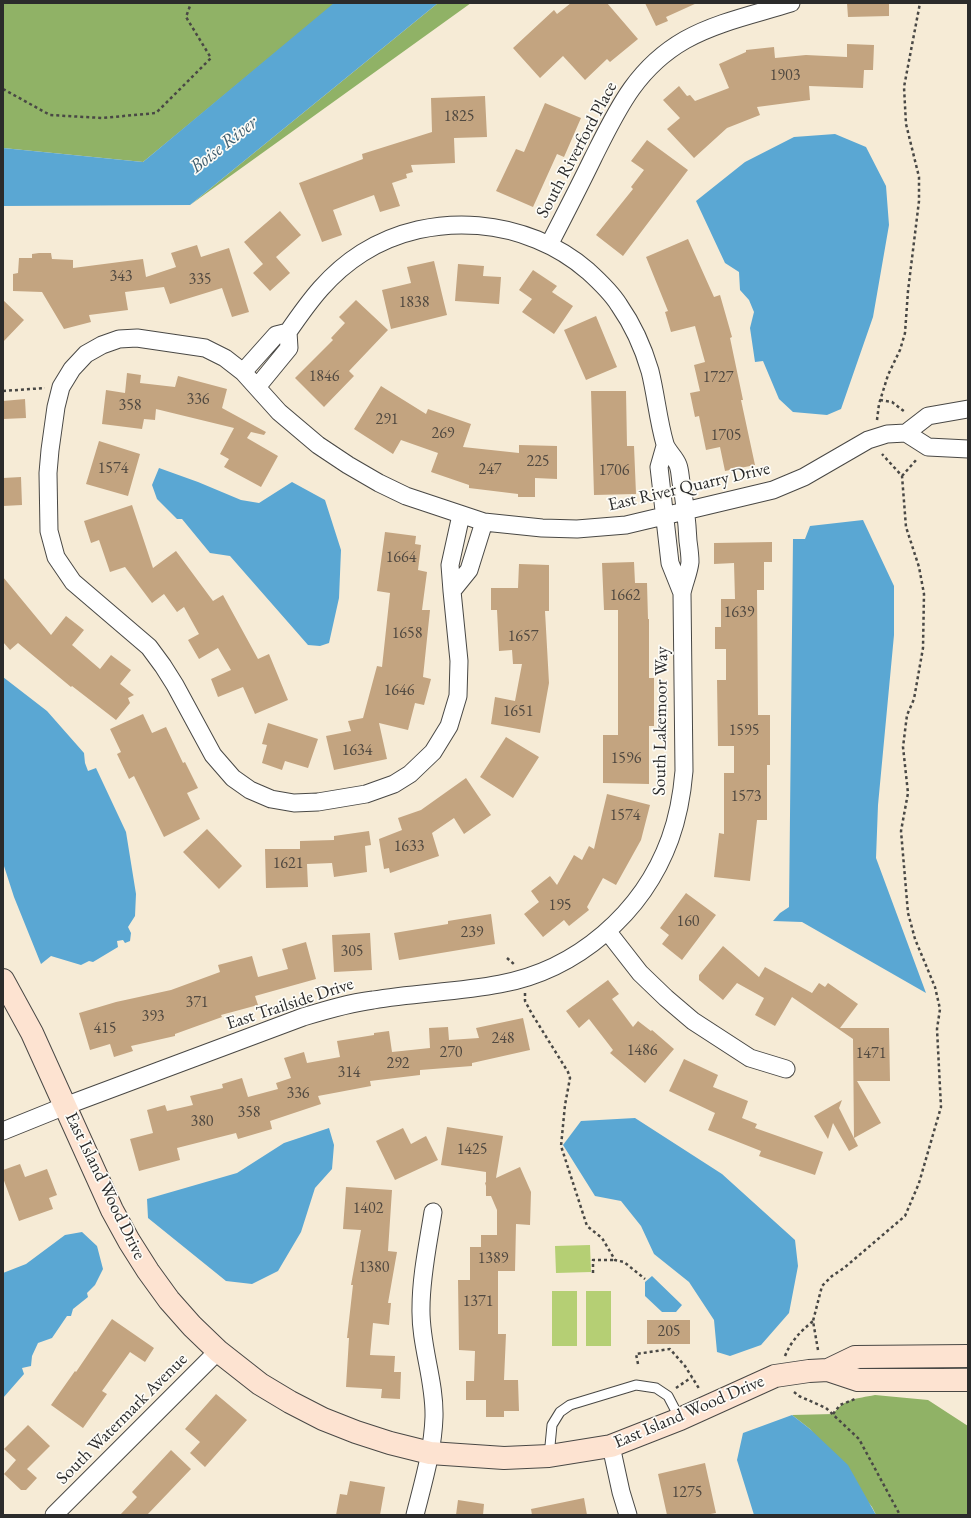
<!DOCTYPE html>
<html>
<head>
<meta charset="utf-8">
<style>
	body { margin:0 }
	#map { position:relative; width:971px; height:1518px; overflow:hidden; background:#f6ebd6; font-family:"EB Garamond",serif }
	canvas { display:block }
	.frame { position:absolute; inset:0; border:4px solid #2b2b2b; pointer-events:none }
</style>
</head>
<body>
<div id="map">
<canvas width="971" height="1518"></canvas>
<div class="frame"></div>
</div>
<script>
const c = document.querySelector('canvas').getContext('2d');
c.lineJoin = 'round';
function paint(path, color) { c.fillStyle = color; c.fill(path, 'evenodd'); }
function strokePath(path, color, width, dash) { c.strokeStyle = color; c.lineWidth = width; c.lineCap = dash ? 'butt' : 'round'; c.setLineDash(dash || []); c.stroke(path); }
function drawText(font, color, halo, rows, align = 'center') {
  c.font = font + ' "EB Garamond",serif'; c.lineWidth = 3.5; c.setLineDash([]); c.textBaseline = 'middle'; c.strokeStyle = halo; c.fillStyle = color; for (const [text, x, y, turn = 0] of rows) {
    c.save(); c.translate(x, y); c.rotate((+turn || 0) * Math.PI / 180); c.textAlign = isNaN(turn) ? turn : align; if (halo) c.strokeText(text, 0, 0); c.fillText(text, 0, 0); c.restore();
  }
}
paint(new Path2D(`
	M590,1245L591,1272L556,1273L555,1246Z
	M552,1291H577V1346H552Z
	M586,1291H611V1346H586Z`), '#b5cf74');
paint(new Path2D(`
	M3,3H336L143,162L3,148Z
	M438,3H471L190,205Z
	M875,1395L928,1400L968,1426V1515H876L872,1507L810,1429L792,1415L833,1414C845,1398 856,1399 875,1395Z`), '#90b266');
paint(new Path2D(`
	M334,3H438L190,205L3,206V148L143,162Z
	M835,134L866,147L886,186L889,225L873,317L841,409L827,415L793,412L779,399L763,361L755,362L750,328L754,312L749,300L740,290L739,272L725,263L696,201L745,162L794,137Z
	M159,468L198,482L241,500L259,503L292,482L325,500L341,550L339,598L329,643L320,646L308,645L230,556L210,553L182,519H177L157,499L152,485Z
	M863,520L894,586V635L878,805L876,858L926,993L802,922L773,921L780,913L789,907L793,539H805L810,526Z
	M3,677L47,711L84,753L85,763L88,771L96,768L126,832L136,894L135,916L128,927L131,933L130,941L125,943L123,940L117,941L118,947L93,962L89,961L81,965L51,956L41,964L14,897L3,863Z
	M635,1118L722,1174L795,1240L798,1266L789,1313L761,1345L730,1356L717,1352L714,1320L689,1282L654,1254L641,1226L621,1201L595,1196L563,1145L581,1121Z
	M329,1128L334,1145L332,1169L315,1188L301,1232L278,1271L252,1284L226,1281L148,1218L147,1199L237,1173L284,1143Z
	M82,1232L97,1246L103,1269L95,1285L87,1293L88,1297L73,1309L71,1316H67L52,1338L38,1343L32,1356L31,1366L22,1368L24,1374L3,1398V1273L26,1264L65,1235Z
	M652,1276L682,1305L676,1312H662L645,1296V1282Z
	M792,1415L810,1429L848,1465L876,1515H754L737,1460L743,1433Z`), '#5aa7d3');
paint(new Path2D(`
	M571,3H607L638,39L610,62L607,59L585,80L563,56L540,78L513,48L554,10L557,14Z
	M645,3H697L666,17L668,21L656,26Z
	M847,3H889V16L848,17Z
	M847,44L874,45L873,70H864L863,88L809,86L810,100L757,107L760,115L727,128L694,158L667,129L680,118L663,100L679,86L687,96L690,95L695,101L729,88L719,64L746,52V50L774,47L775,58L806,55L847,57Z
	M485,96L487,137L454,138L455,163L411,165L413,172L406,174L407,178L392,183L400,206L380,212L374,195L333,210L342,235L322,242L299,183L363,159L362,154L432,132L431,98Z
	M545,103L581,118L564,157L557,154L533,207L496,191L516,149L524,152Z
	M647,140L688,170L623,256L596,235L633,189L631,187L644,170L631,161Z
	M280,211L301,235L276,257L290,273L270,291L253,273L263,264L244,242Z
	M688,239L714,297L720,295L732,337L730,338L743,400H741L755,465L725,471L720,447L706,450L699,416L695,417L690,393L700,391L694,365L705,362L695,326L671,332L665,312L668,311L646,257Z
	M197,245L201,257L229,248L249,312L232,317L222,288L170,304L164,287L125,292L128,310L89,315L91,322L64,329L42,292L13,291V274L18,273L19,258H32V254L39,253H51L52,259L73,260V268L143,259L146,277L176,267L171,253Z
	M434,261L447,315L391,329L382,290L411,283L407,267Z
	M458,264L484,266L483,276L501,277L499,304L455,301Z
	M533,270L557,286L552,292L573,306L554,334L522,312L532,299L519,290Z
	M3,300L24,320L3,342Z
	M356,300L388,330L349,371L354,376L324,407L295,378L333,340L331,338L345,323L339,317Z
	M596,316L617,367L586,380L564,330Z
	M127,373L141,375L140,383L175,387L178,376L227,389L222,408L266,432L264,435L251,432L247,438L278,456L261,487L224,467L229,459L220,454L234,428L156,409L155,420L144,419L142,429L102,424L106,390L125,393Z
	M381,386L426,414L428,409L471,424L463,447L519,453V445L557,446V479L535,478V497H518V494L469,488V485L431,472L438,453L401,440L393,454L354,429Z
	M591,391H626L627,446H634L636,494L594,495Z
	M25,399L26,418L3,419V401Z
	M99,441L140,454L128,496L86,484Z
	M21,477L22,505L3,506V478Z
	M132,505L153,568L176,551L213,601L223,595L258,659L269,654L288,700L255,714L243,687L218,697L211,679L231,670L218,648L199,659L188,640L199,634L184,607L177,612L164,594L152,603L125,567L110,572L99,540L91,543L84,521Z
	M385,532L416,536L415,544L421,545L418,570L427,572L422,610H430L423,677L431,679L424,705L415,703L408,730L379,723L387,759L334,770L326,736L351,731L348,721L363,718L377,666L382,667L390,593L377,591Z
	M772,542V562H764V590H757L758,715H770V765H767V820H757L750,881L714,877L719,833L724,834V773H734V746H718L717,680H726V649H715V627H721V599H735L734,563L714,564V543Z
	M634,562L635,583H647L648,619H649V678H654V726H649V784L603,783V735H618V610H604L602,563Z
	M519,564L549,565V611H545L549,683L540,733L491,724L495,697L515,701L522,664H513L512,650L499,651L497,610H491V588H518Z
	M3,577L51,635L66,616L84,630L72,645L100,669L111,655L131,670L120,684L134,695L128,698L130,703L116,720L72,686L71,687L18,643L10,650L3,642Z
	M143,714L152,733L166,727L183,763L185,762L198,788L187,793L200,819L164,837L134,776L129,779L117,754L121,752L110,729Z
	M268,723L318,739L308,768L285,761L282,770L262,763L267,745L262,744Z
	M506,737L539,757L513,798L480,777Z
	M466,778L491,815L464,834L454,818L432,833L439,856L390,873L389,868L384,869L379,839L402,830L398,818L421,810Z
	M607,794L650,805L641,840L616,885L603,878L587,907L589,910L569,926L564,920L543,937L524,914L539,902L531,891L550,876L557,885L574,855L582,860L589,846L594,849Z
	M207,829L242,866L219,889L183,852Z
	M369,831L371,845L365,846L367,872L334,877L332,863L307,864L308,887L266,888L265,849H300V841L334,840V836Z
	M686,893L716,915L682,960L662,944L669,935L660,928Z
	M491,914L495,944L399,960L394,933L448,924V921Z
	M370,933L372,970L334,972L332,935Z
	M306,942L316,979L255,996L258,1005L221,1015L222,1017L175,1034V1036L131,1046L133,1051L114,1057L110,1044L90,1050L79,1013L116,1002L171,990L220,972L218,965L252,956L258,977L288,969L282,949Z
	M723,946L759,977L765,967L812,993L819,983L825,987L828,983L858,1004L840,1028H889L890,1081H857L881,1123L854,1138L858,1146L849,1151L833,1123L828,1139L814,1116L842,1100L839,1108L854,1138L853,1039L792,997L775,1026L755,1015L764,998L737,983L723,1000L699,980V975Z
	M608,980L619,994L612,999L633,1027L638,1021L651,1031L652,1030L674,1049L645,1083L610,1053L613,1050L589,1019L579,1028L566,1011Z
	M523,1018L530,1050L472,1063V1066L420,1070V1075L370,1081L371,1086L318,1096L321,1104L270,1121L272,1129L238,1139L236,1133L177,1148L180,1160L139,1171L130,1139L153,1133L147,1110L165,1105L167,1111L193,1105L190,1096L223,1088L222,1084L242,1078L248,1097L278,1089L276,1083L291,1078L284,1058L304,1052L307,1063L340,1057L337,1041L374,1035V1033L389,1031L392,1052L430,1048L429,1028L448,1027L449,1040L479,1038L476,1028Z
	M684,1059L718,1075L713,1087L748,1101L742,1118L757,1124L755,1128L823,1152L815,1175L759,1156L761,1151L708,1130L715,1113L669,1091Z
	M447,1127L503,1136L496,1178L520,1167L531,1192L530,1225L516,1224L515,1271H498V1334H506L504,1380H518L519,1411H504V1417H486V1400H466V1381H474L475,1351L459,1350L458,1280H470V1247H481V1235H497V1210L491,1196H486V1186L485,1183L486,1182V1172L441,1165Z
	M403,1128L411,1144L426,1136L438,1160L395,1180L376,1141Z
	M20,1164L25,1177L47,1169L57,1195L49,1198L53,1209L19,1221L3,1178V1170Z
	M346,1187L392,1190L388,1251L397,1252L388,1303H391L389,1325L373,1323L370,1355L395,1356L394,1372H401L400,1399L381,1398L382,1389L346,1387L349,1338H347L353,1285H351L361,1230L343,1229Z
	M112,1319L154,1348L145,1362L130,1352L102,1391L107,1394L83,1428L51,1405L75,1371L76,1372Z
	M647,1320H690V1344H647Z
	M216,1394L247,1420L205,1467L190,1453L200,1442L185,1429Z
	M28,1425L50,1446L27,1469L37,1478L26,1490H21L4,1474L16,1460L4,1449Z
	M171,1450L191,1469L147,1515H120L137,1497L132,1492Z
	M705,1463L716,1513L705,1515H667L658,1474Z
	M350,1481L385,1487L380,1515H336L340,1494L347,1495Z
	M584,1498L587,1515H532L531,1509Z
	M458,1500L484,1504L483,1515H456Z`), '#c3a480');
const lane = new Path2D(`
	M549,1456L552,1425L560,1412L570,1405L636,1385L656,1388L668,1396L680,1419`);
const street = new Path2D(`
	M549,245C564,216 579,187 593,158C617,110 636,68 685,40C717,22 756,14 791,3
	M288,332C310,300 329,274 362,253C432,209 527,218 588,271C599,281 611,292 619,305C633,325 643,347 650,371C656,395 658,420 665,444C667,451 675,457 678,465C680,470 680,476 681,482C685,502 687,521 688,541C689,548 690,555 690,562C689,572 684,583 682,593L670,563L659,467L665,446
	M243,372L276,335L288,332L289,348L257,387
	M968,409L928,416L906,433L928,447L968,449
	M461,515L450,565L452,591L469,570L484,522
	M452,591L459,661L458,696L449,726L433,752L410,774L394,784L366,794L318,802L294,803L271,799L250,790L233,778L213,755L175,685L163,666L149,647L73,582L56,557L49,531L48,473L50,450L56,407L61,387L72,369L86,354L102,345L119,339L137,338L205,348L225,358L243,372L279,412L318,445L348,465L379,483L406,496L484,522L542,528L577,529L626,525L773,490L804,477L868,440L887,434L906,433
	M608,932L640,973L666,998L693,1021L750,1058L786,1069
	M3,1131L65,1106L303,1017C326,1010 349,1003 373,1000C415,993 458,992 500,984C577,970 643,913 670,839C678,817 682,795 684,771L682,593
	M611,1446L621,1492L628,1515
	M54,1515L218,1351
	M415,1515C423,1483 433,1450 434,1417C435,1380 420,1345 421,1308C421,1276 428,1244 433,1212`);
const secondary = new Path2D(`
	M3,980L32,1033L112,1210L129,1241L148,1271L169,1300L192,1326L218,1351L260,1384L290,1402L323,1419L356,1432L390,1443L430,1453L504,1458L549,1456L611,1446L680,1419L775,1376L809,1371L828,1370L858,1380H968
	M828,1370L855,1357L968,1356`);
strokePath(lane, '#494845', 11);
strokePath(street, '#494845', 19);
strokePath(secondary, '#494845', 24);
strokePath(new Path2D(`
	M3,89L50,115L102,118L156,113L211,58L186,17L191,3
	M3,391L45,388
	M880,400L892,402L905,412
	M877,420L879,404L888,375L900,350L905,333L908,291L919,201V177L906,124L904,87L920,3
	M902,476L917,459
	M507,958L515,965
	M525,993V1001L532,1014L568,1072L570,1078L565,1105L561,1146L587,1226L602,1238L615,1260L624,1262L645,1279
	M593,1273V1260H615
	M818,1350L813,1321L822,1286L832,1276L844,1268L905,1216L919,1183L941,1107L937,1029L940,1009L935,987L915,939L908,913L901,831L908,793L903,747L907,715L914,699L923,648L924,594L919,567L906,527L902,476L882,454
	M785,1356C791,1341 800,1332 813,1321
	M638,1364L636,1354L670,1349L685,1366L700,1390
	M676,1388L692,1377
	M794,1392L799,1396L826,1408L859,1439L900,1515
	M833,1414L840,1405L855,1399`), '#494845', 2.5, [3, 3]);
strokePath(lane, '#fff', 9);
strokePath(street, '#fff', 17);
strokePath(secondary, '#fde3d1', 22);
drawText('16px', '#514940', null, [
	["1903",785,76],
	["1825",459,117],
	["343",121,277],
	["335",200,280],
	["1838",414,303],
	["1846",324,377],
	["1727",718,378],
	["336",198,400],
	["358",130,406],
	["291",387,420],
	["269",443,434],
	["1705",726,436],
	["225",538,462],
	["1574",113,469],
	["247",490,470],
	["1706",614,471],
	["1664",401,558],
	["1662",625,596],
	["1639",739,613],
	["1658",407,634],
	["1657",523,637],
	["1646",399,691],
	["1651",518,712],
	["1595",744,731],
	["1634",357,751],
	["1596",626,759],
	["1573",746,797],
	["1574",625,816],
	["1633",409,847],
	["1621",288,864],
	["195",560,906],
	["160",688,922],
	["239",472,933],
	["305",352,952],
	["371",197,1003],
	["393",153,1017],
	["415",105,1029],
	["248",503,1039],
	["1486",642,1051],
	["270",451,1053],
	["1471",871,1054],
	["292",398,1064],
	["314",349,1073],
	["336",298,1094],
	["358",249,1113],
	["380",202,1122],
	["1425",472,1150],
	["1402",368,1209],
	["1389",493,1259],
	["1380",374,1268],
	["1371",478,1302],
	["205",669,1332],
	["1275",687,1493]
]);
drawText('18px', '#2b2b2b', '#fdfcf7', [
	["South Riverford Place",577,150,-62],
	["East River Quarry Drive",689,487,-13],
	["South Lakemoor Way",661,721,-89],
	["East Trailside Drive",290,1004,-18],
	["East Island Wood Drive",105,1186,64],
	["East Island Wood Drive",689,1412,-23],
	["South Watermark Avenue",122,1419,-45]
]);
drawText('italic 19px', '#3e5d6e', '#fdfcf7', [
	["Boise River",224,145,-38]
]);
</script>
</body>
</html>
